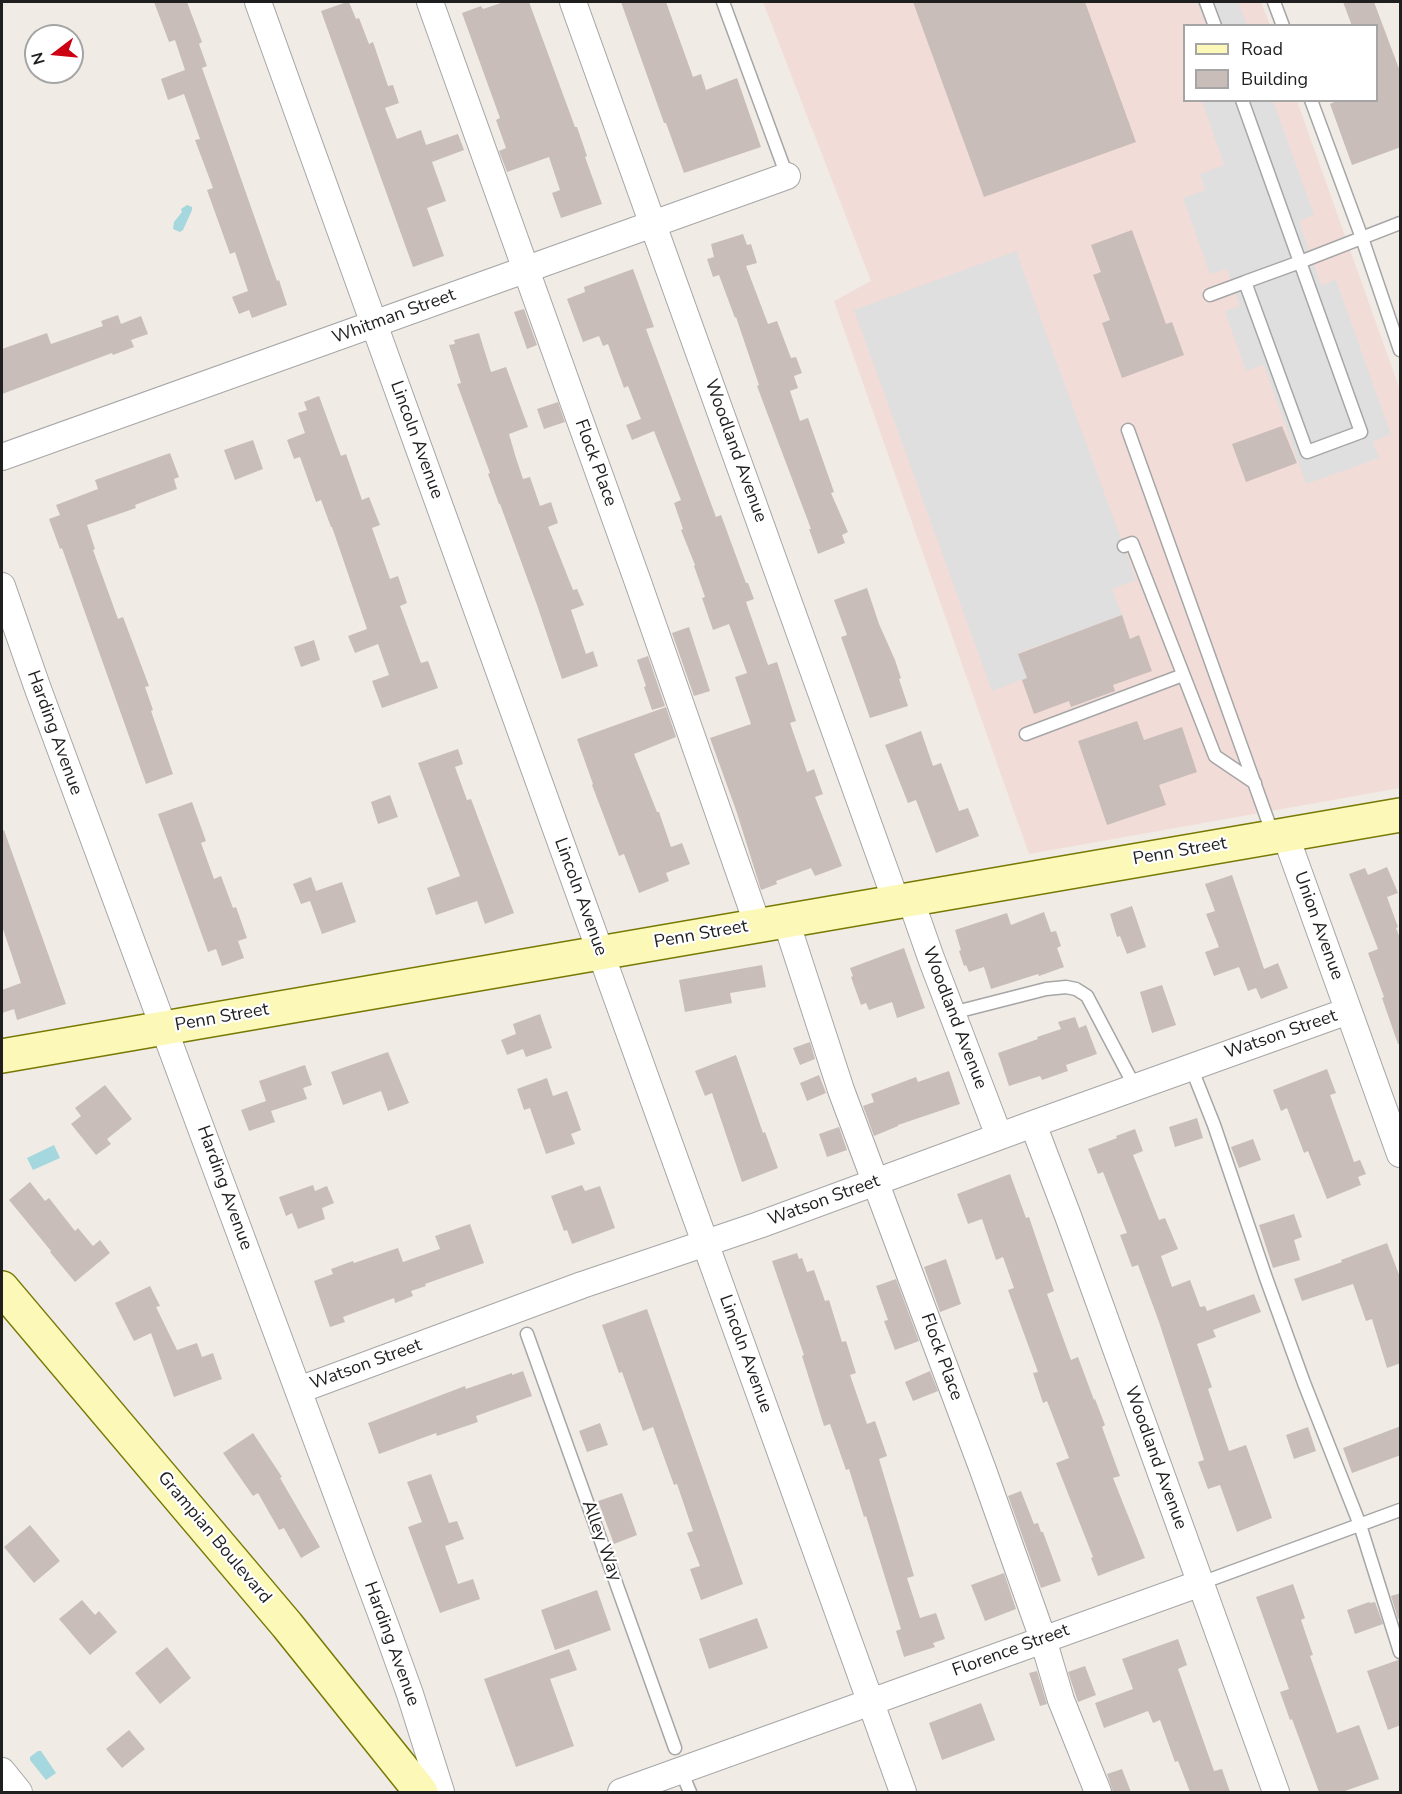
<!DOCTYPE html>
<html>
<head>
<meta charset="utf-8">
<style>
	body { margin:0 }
	#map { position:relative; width:1402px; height:1794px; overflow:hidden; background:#f0ebe5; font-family:"Nunito Sans",sans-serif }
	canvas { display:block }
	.frame { position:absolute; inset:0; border:3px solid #1f1f1f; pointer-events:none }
	.legend { position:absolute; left:1183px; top:24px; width:195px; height:78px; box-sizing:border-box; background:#fff; border:2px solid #a5a5a5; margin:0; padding:8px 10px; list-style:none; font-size:18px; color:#1f1f1f }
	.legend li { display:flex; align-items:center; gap:12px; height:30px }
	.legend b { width:30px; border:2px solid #a5a5a5 }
	.north { position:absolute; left:24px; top:24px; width:60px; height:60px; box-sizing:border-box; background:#fff; border:2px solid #a5a5a5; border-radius:50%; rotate:254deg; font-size:16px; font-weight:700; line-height:24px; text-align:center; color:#1f1f1f }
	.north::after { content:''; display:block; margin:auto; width:21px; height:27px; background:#cd0013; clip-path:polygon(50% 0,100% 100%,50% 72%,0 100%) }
</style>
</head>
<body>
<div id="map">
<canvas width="1402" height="1794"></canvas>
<div class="frame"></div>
<ul class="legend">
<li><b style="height:8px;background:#fbf8b8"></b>Road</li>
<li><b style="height:16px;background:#c8bdb8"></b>Building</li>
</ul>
<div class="north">N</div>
</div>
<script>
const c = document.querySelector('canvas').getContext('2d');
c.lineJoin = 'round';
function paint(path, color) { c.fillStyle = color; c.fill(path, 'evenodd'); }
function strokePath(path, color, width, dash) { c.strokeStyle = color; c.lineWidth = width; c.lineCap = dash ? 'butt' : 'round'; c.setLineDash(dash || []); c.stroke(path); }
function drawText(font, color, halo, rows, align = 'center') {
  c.font = font + ' "Nunito Sans",sans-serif'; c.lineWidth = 4.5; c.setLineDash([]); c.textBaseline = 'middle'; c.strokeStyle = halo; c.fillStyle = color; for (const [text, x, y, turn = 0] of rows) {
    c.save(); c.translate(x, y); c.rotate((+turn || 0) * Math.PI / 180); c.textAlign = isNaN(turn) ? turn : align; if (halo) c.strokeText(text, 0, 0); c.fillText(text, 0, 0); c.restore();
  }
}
paint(new Path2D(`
	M763,2H1261L1270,25L1184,26V100L1297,101L1400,390V788L1029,854L834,301L871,281Z`), '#f2dcd8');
paint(new Path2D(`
	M1197,2H1238L1247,25H1206Z
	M1202,101H1273L1314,215L1299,221L1321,285L1336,280L1391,435L1373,441L1379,458L1306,484L1264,365L1246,371L1225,311L1240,306L1227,269L1210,274L1183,198L1205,190L1200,174L1224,165Z
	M1016,251L1136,580L1112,589L1122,615L1018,653L1027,678L992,691L854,310Z`), '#dfdfdf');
paint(new Path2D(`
	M187,205L192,207V210L183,230L180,232L173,229L174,222L182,212L181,209Z
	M54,1145L60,1158L33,1170L27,1158Z
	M38,1751H41L56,1773L46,1780L30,1760V1757Z`), '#a4d7de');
paint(new Path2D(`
	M154,2H187L202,42L199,44L207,66L202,68L277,281L279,280L287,305L252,318L249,310L239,314L232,297L248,291L235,252L230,254L207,190L213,188L195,140L200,139L184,94L168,100L161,79L185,70L175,40L169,42Z
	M347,2H349L356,19L359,18L369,44L373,42L388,86L393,85L399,103L385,108L397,139L421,130L426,145L458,134L464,150L432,162L446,201L427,208L444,256L413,267L321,11Z
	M504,2H529L575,127H577L587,156L585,157L602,204L561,218L552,193L560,190L549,157L507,172L499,151L506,148L496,120L500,118L462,13L481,6L483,9Z
	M621,2H666L693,77L701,74L706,90L737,78L761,147L684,173L666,123H664Z
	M913,2H1085L1136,142L984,197Z
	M1343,2H1374L1401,74V147L1352,165L1330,104L1339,100H1377V26H1352Z
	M1132,230L1166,324L1172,322L1184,355L1122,378L1102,323L1110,320L1093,275L1101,272L1091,245Z
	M743,234L747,245L751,244L757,263L746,266L768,324L777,321L791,358L796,357L802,373L794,376L798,388L790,391L800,421L808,418L834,492L831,493L848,532L842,535L845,543L818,554L809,529H811L766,410L757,386L759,385L736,317L735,318L719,275L713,277L707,259L714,257L711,244Z
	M633,269L654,327L646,329L716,517L721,515L746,583H748L754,599L746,602L768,665L777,662L796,721L790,723L807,772L814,769L823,794L815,797L842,866L815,876L811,868L776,881L777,884L761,890L737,813L710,738L751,724L735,677L747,673L729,624L713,630L702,598L705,597L694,566L695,565L681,530L683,529L674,503L681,500L654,431L632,440L626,425L641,419L628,386L624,388L608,344L603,346L599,336L583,342L567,299L585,292L584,287Z
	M524,309L537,345L527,349L514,312Z
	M118,315L121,324L141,316L148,334L131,340L134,347L113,355L112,353L2,394V349L47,333L51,344L103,326L101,321Z
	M479,333L491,372L506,367L528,427L509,434L516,458L523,479L530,477L540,506L551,502L558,523L548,527L573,590L577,589L584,605L571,610L586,654L593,651L598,666L562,679L537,605L500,504H499L488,474L490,473L457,384L461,383L449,345L455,344L454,340Z
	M319,396L341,456L346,454L362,500L369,497L380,525L372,528L390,579L398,576L407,603L400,606L421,663L428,661L438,688L382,708L372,681L389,675L378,644L355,653L348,636L367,629L332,527H331L321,500L316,502L300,457L294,459L287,440L305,433L298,413L307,410L304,402Z
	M558,402L565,422L544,429L537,409Z
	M1282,426L1297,463L1246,482L1232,444Z
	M253,440L263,469L235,480L224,450Z
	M170,453L179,477L174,479L177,489L135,505L136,508L87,525L95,549L93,550L118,619L123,617L149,686L145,687L153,710L151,711L173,774L146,784L62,548L60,549L49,519L60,515L56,505L98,489L95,480Z
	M867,588L879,624L895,660L901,678L899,679L908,706L870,718L841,637L847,635L834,600Z
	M1122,615L1130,639L1139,635L1152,671L1113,685L1115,691L1071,707L1069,701L1034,714L1022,680L1027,678L1018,654Z
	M689,627L710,691L694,696L672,633Z
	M314,640L320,660L301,667L294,647Z
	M648,656L665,706L652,710L644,687L646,686L637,660Z
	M666,707L676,737L634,754L657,812H659L671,847L682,843L690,864L666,873L669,881L639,893L624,854L619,856L592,785L593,784L577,739Z
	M1137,721L1144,740L1182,727L1197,772L1159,785L1166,805L1107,825L1078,741Z
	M921,731L933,766L941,763L959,811L968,808L979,836L936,853L916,800L908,803L885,745Z
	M458,749L463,764L455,767L467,800L471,799L514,913L485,924L477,901L436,915L427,888L460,876L418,763Z
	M390,795L398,817L378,824L371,802Z
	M192,802L206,841L201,843L214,879L221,876L233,908L236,907L247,938L238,941L244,958L222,966L216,949L208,952L158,814Z
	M4,830L66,1004L17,1020L14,1009L2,1013V990L21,983L2,926V831Z
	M1387,867L1398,893L1387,897L1398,927L1396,928L1401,941V1044H1398L1382,998L1384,997L1368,953L1378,949L1349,874L1365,868L1368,875Z
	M1232,875L1264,969L1278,963L1288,988L1261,999L1256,988L1248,991L1239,967L1214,976L1205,952L1219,947L1206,914L1215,911L1205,884Z
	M311,877L316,891L342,882L356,922L322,934L310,901L301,904L293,884Z
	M1132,906L1146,947L1127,954L1120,936L1117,937L1110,914Z
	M1044,912L1051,932L1056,931L1061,946L1057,948L1064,967L1039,976L1038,974L991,989L984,967L969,972L966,965L964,966L959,951L961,950L955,930L1007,913L1011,925Z
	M904,948L925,1008L897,1018L892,1002L869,1010L866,1003L861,1005L851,977L853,976L850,968Z
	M762,965L766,987L730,993L732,1003L685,1012L679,980Z
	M1162,985L1176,1025L1152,1033L1140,992Z
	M540,1014L552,1048L526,1057L523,1049L507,1055L501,1040L516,1034L513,1024Z
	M1075,1017L1079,1028L1086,1025L1097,1054L1066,1065L1068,1071L1042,1080L1040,1076L1009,1086L998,1053L1038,1039L1037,1037L1061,1029L1058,1022Z
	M810,1042L815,1059L800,1065L793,1048Z
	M388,1052L409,1103L388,1111L381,1091L343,1105L331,1072Z
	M736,1055L763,1133L765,1132L778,1168L742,1182L712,1093L705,1096L695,1071Z
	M305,1065L312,1085L303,1088L307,1099L271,1111L275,1122L249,1131L241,1110L266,1101L259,1081Z
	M1327,1069L1336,1093L1330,1095L1354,1162L1360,1160L1366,1174L1358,1177L1361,1185L1327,1199L1308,1151L1304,1153L1287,1108L1281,1111L1273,1090Z
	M949,1071L960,1104L898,1125V1126L874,1136L863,1106L874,1102L871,1094L916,1077L918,1082Z
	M819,1075L826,1093L807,1101L800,1083Z
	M547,1078L553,1096L567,1091L581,1130L571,1134L575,1144L546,1154L530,1108L524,1110L517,1089Z
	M105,1085L132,1119L107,1139L111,1144L96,1155L71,1124L81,1116L75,1108Z
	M1197,1118L1203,1138L1175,1147L1169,1127Z
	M839,1127L847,1150L827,1157L819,1134Z
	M1135,1129L1143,1151L1133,1155L1159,1220L1165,1218L1178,1249L1161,1256L1172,1287L1190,1280L1200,1307L1205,1306L1207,1311L1254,1294L1261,1312L1213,1330L1216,1337L1197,1344L1212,1387L1208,1389L1229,1451L1246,1445L1272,1518L1237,1532L1220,1485L1208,1489L1198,1462L1204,1460L1159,1322L1138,1265L1132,1267L1120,1235L1127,1233L1103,1172L1098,1174L1088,1149L1117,1138L1116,1136Z
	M1253,1139L1261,1160L1239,1168L1231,1147Z
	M1010,1174L1026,1218L1029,1217L1054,1291L1047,1294L1071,1360L1078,1357L1094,1400L1095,1399L1105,1425L1102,1427L1120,1476L1113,1478L1145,1558L1098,1576L1091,1558L1093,1557L1056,1463L1069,1458L1047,1401L1043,1403L1033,1373L1038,1372L1008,1290L1014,1288L1003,1257L996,1260L982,1219L968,1224L957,1194Z
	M30,1182L45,1201L49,1198L75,1231L78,1228L93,1246L100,1240L110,1253L75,1282L50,1252L51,1251L9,1200Z
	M313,1185L315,1191L327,1186L334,1203L322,1208L325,1219L298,1229L292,1213L286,1216L279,1197Z
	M582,1185L585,1191L600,1186L615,1228L572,1244L567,1230L564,1231L551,1196Z
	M1294,1214L1302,1237L1294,1240L1300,1260L1273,1268L1259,1225Z
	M470,1224L484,1263L425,1284L426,1286L411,1291L413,1296L395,1303L394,1298L343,1317L345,1322L330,1327L314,1281L333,1274L331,1269L353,1261L354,1263L398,1248L403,1262L440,1249L435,1236Z
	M1387,1243L1401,1280V1363L1387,1368L1372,1319L1366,1321L1353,1284L1302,1301L1294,1279L1342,1262L1341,1260Z
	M797,1253L799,1259L802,1258L807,1272L814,1270L825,1301L829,1300L842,1342L846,1341L856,1373L850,1375L867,1424L875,1421L887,1456L879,1459L914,1576L907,1578L920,1618L936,1613L945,1639L933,1643L935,1647L904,1657L896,1631L901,1629L866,1516L864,1517L849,1469L846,1470L830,1424L824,1426L802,1356L804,1355L772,1261Z
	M946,1259L961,1304L940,1312L924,1267Z
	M896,1279L919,1341L895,1350L884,1321L888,1320L876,1286Z
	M150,1286L160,1306L156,1307L177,1350L197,1343L202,1357L213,1353L222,1379L174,1397L151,1333L134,1341L115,1303Z
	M647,1309L743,1584L701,1600L690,1569L700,1566L687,1533L693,1531L677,1484L674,1485L653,1427L643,1431L622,1372L619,1373L602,1325Z
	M523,1371L532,1396L476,1416L478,1422L437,1436L436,1433L379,1454L368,1423L465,1386L466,1389L512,1373V1375Z
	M930,1371L938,1391L913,1401L905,1382Z
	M600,1423L608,1445L587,1452L579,1431Z
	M1401,1426V1455L1352,1473L1343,1448Z
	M1308,1427L1316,1451L1294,1459L1286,1435Z
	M253,1433L282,1477L280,1478L320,1547L301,1558L284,1528L279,1530L258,1493L253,1496L223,1453Z
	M431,1474L449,1523L457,1521L464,1539L445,1546L458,1584L473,1579L480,1599L440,1613L408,1527L422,1522L407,1482Z
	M1021,1491L1034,1524L1038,1523L1041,1532H1043L1061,1581L1041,1588L1008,1496Z
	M622,1493L637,1535L614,1544L598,1501Z
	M30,1525L60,1561L34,1583L4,1547Z
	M1004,1573L1016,1609L985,1621L971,1585Z
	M1293,1584L1305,1618L1301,1620L1313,1655L1310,1656L1337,1733L1359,1725L1379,1779L1342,1792H1319L1292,1719L1290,1720L1280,1692L1289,1689L1256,1597Z
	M597,1590L611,1630L555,1650L541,1610Z
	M1401,1593V1618L1398,1619L1391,1596Z
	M82,1600L95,1615L99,1611L117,1632L90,1655L59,1619Z
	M1369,1602L1370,1603L1375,1602L1383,1624L1355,1634L1347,1610Z
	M757,1618L768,1648L709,1669L699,1639Z
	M1178,1639L1187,1665L1178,1669L1214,1771L1222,1769L1230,1792H1190L1178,1761L1175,1762L1160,1720L1153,1723L1148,1711L1104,1728L1095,1703L1133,1689L1122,1659Z
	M167,1647L191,1678L160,1704L135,1673Z
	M569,1649L577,1670L550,1679L574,1746L516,1767L484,1679Z
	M1398,1660H1401V1725L1388,1730L1367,1671Z
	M1085,1666L1096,1695L1078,1702L1068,1672Z
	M1037,1671L1047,1704L1040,1706L1029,1673Z
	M981,1703L995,1740L942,1760L929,1723Z
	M129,1730L145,1749L122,1768L106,1749Z
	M1122,1769L1131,1792H1113L1107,1774Z`), '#c8bdb8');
const lane = new Path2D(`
	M723,2L787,176
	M1206,2L1215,26
	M1274,2L1283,26
	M1242,100L1300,262L1245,282L1307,452L1361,432L1300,262L1400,223
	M1311,100L1362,238L1400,350
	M1210,295L1245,282
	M1128,430L1273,835
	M1124,546L1132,543L1215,756L1255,783
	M1026,734L1183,675
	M952,1013L1046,989L1066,987L1076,989L1087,996L1135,1087
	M1191,1067L1214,1125L1266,1278L1304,1383L1360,1525L1400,1652
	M527,1334L675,1748
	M1201,1583L1400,1510
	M681,1771L690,1792`);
const street = new Path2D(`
	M258,2L903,1792
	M430,2L639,585L758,926
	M573,2L896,901
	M2,457L787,176
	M2,586L38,689L386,1627L410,1694L441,1792
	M1285,834L1400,1154
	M910,898L931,958L999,1136
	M786,921L841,1090L983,1470L1043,1639L1061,1700L1098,1792
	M1033,1124L1068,1216L1276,1792
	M299,1390L582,1285L759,1225L1033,1124L1348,1011
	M2,1771L19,1792
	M621,1792C815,1723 1007,1652 1201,1583`);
const secondary = new Path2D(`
	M2,1056L1400,815
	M2,1288L287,1625L421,1792`);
strokePath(lane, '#a6a6a6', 15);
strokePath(street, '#a6a6a6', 28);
strokePath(secondary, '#777903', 36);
strokePath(lane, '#fff', 12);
strokePath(street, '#fff', 26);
strokePath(secondary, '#fbf8b8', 33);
drawText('18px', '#1f1f1f', '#fff', [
	["Whitman Street",394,317,-20],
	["Lincoln Avenue",416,440,70],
	["Woodland Avenue",735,451,70],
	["Flock Place",595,463,70],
	["Harding Avenue",54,733,70],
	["Penn Street",1180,852,-10],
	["Lincoln Avenue",580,897,70],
	["Union Avenue",1318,926,70],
	["Penn Street",701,935,-10],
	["Penn Street",222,1018,-10],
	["Woodland Avenue",954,1018,69],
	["Watson Street",1281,1035,-19],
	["Harding Avenue",224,1188,70],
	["Watson Street",824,1201,-20],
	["Lincoln Avenue",745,1354,70],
	["Flock Place",941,1357,70],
	["Watson Street",366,1365,-20],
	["Woodland Avenue",1155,1458,70],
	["Grampian Boulevard",214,1538,50],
	["Alley Way",601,1541,70],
	["Harding Avenue",391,1644,70],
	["Florence Street",1011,1651,-20]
]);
</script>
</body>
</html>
